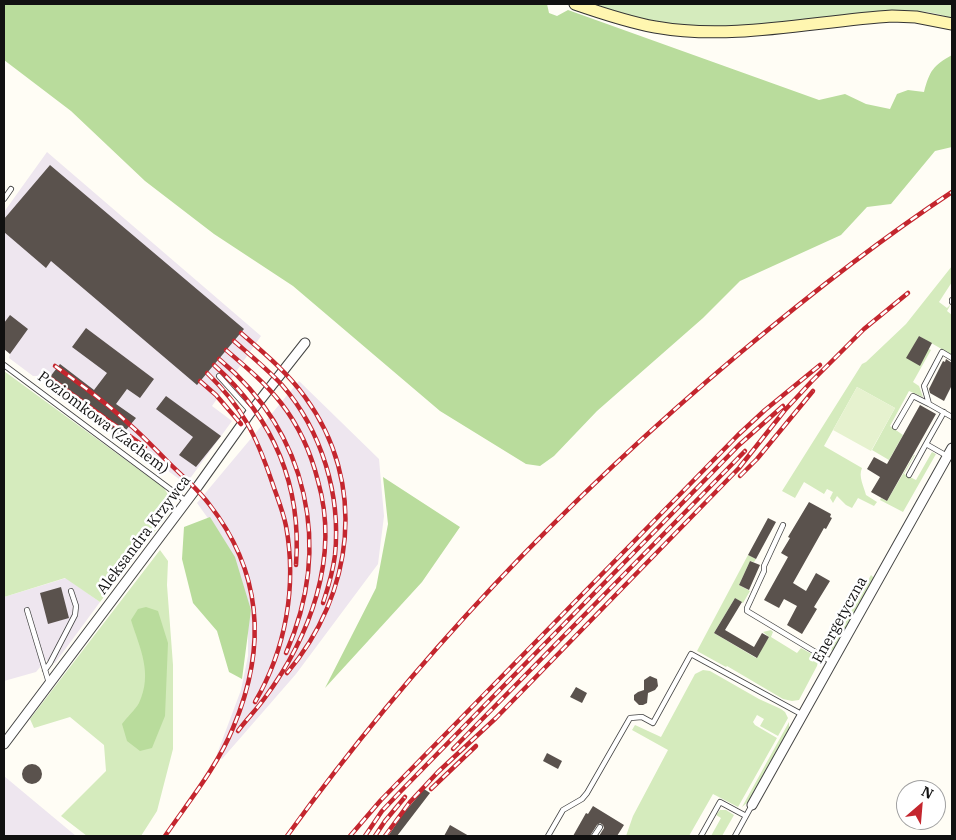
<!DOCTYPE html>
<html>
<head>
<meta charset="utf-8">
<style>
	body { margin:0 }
	#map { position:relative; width:956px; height:840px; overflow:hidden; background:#fffdf5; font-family:"IBM Plex Serif",serif }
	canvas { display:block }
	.frame { position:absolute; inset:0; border:5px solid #111; pointer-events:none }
	.north { position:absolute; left:896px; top:780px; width:50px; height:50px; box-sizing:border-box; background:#fff; border:1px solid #a0a0a0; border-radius:50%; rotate:27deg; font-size:14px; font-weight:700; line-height:20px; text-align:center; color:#111 }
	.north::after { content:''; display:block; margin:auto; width:18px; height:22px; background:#c4262e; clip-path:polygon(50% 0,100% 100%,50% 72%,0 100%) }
</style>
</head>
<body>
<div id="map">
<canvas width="956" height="840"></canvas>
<div class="frame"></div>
<div class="north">N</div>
</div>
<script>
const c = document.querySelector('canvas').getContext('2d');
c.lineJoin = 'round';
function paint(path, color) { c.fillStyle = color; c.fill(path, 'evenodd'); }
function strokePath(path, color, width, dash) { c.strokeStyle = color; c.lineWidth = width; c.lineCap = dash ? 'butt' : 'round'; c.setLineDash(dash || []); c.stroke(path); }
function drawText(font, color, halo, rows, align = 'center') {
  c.font = font + ' "IBM Plex Serif",serif'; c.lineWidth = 5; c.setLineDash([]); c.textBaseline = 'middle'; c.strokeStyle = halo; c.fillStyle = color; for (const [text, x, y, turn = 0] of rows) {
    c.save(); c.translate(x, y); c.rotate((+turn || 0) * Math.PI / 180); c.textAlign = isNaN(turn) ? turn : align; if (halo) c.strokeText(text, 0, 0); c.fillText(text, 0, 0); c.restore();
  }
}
paint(new Path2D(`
	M47,152L261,336L212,406L232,421L186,484L46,382L38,376H33L9,358L10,354L4,349V212Z
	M299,381L379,459L384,516L378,564L296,674L222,759L217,754L241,690L248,656V610L220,535L197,503Z
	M66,578L100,602L55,663L46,660L36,672L4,681V597Z
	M4,776L76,836H4Z`), '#eee6ef');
paint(new Path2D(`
	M590,4H952V19C927,7 896,12 869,14C819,18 768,26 717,27C673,27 631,18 590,4Z
	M952,266V282L939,302L947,308L951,304L947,311L952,315V355L919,336L907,358L929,349L931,350L913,382L919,386L923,397L909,391L890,426L903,435L889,460L872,450L895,408L857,387L824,446L862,468C858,476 864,487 866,495L877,502L874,506L858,498L852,508L846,505L837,496L833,503L830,498L833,492L827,489L824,494L804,482L795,498L782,491L862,364L866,362L906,324Z
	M4,371L164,488L170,498V512L100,602L65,578L4,597Z
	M932,452L936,454L903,512L880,500L881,498L887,501L914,455H915L904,474L916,480Z
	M160,550L168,561L167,585L173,665V749L157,811L141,836H87L61,816L106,771L104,745L70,717L34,728L30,719Z
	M748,555L756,559L754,562L750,561L739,585L750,591L743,603L735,598L714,633L756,658L769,637L763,632L771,630L773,632L771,637L797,653L801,648L819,658L817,666L799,700L792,701L783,699L727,666L726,667L697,651Z
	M871,575L874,578L835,648L829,652L837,635L842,633V627Z
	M703,670L710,671L759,699L781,709L785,712L788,718L778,736L760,726L764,719L757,715L753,722L755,725L777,738L738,807L713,794L689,836L664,835L626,836L633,816L668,750L632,730L635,725L661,737L695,674Z
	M789,722V729L748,802L742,807Z
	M720,810H726L734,815L722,836H711L721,818L716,815Z`), '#d5ebbd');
paint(new Path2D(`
	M4,4H547L549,13L557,16L568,10L819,100L845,94L866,104L890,109L897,94L908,90L924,92C930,70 933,66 952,55V147L935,151L891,204L867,207L841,235L740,281L703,318L597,411L554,456L540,466L526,464L440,411L293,286L214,234L145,181L71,111L4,60Z
	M383,477L460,527L422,582L325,688L376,588L388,524Z
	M210,517L235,557L251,610L242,679L229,672L217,631L193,603L182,559L184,527Z
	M146,607L158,611L168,643L165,716L152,748L140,751L127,741L122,724C127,717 135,710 139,703C153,673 140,649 131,620L138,609Z`), '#b9dc9c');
paint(new Path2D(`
	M857,387L895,408L871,451L833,430Z`), '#e6f2cf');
paint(new Path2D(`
	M50,165L244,329L197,385L51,261L46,268L4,232V219Z
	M10,315L28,329L10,354L4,349V323Z
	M86,328L154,379L140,398L127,389L116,404L136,418L121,436L46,382L60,364L94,390L107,373L72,347Z
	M919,336L932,343L920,366L906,358Z
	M946,359L952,363V385L944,401L930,393L929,389L943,361L945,362Z
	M166,396L221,436L196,467L179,455L193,437L156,409Z
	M920,405L936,414L887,501L871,492L880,477L867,469L874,457L887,464Z
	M809,502L831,514L830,517L832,518L826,529L824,528L793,583L806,591L816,573L830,581L814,607L817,609L802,634L787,625L797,606L784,599L779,608L764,600L788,557L781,553L790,538L788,537Z
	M768,518L776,522L756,559L748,555Z
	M750,561L760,565L749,590L739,585Z
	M61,587L69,618L48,624L40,593Z
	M735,598L742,602L725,630L754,647L762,633L769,637L757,658L714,633Z
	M650,676L657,679L658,686L655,690L648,693L647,703L643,705H639L634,700V695L638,692L644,690V680Z
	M576,687L587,693L582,703L570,697Z
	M547,753L562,761L558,769L543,761Z
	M22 774a10 10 0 1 1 20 0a10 10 0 1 1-20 0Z
	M424,789L430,793L397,836H388L403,814Z
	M593,806L624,825L617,836H599L604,828L603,825L600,823L597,825L590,836H573L586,813L588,814Z
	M450,825L469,836H444Z`), '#5a524d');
const lane = new Path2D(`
	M4,199L11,189
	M952,300V302
	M952,358L942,352L924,386L929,404L952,417
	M4,365L186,501
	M219,376L251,412
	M944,412L926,444L947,456
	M895,427L913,396L929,404
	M909,475L926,444
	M783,525L764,566V571L747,608V611L832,662
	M27,610L49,683
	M45,670L50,663L75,615L76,606L71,591
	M548,836L563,810L582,799L587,793L630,718L642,717L653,723L691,654L803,715
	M594,836L600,827
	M701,836L720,802L746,816
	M735,836L752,805`);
const street = new Path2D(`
	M4,744L198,486L250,413L305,343
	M752,805L952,448`);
const secondary = new Path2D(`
	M575,4C601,13 628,22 655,27C733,41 814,21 892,16L916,17L952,24`);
strokePath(lane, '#444', 6);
strokePath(street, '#444', 11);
strokePath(secondary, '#333', 13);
strokePath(lane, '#fff', 4.5);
strokePath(street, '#fff', 9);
strokePath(secondary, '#fff6b0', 11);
const rail = new Path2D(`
	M241,333C264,353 287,372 305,397C368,483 354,594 287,673
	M234,341C250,355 267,369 282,385C322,431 341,495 335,555C333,571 328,588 323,603
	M226,350C246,367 265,383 281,403C299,426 311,453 318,481C340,558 310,637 264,699C256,710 246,720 238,731
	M219,359C308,433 333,546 286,653
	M214,365C273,418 302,485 296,565
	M55,366C80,384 106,402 129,424C142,435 154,448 167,461C181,475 197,488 209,504C263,573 267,648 233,728C217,767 189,801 165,836
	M207,373C243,408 256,435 272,482C277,497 283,511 286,526C297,586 286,649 255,702
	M47,376L145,447
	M200,381L216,395L241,424
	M740,476L757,459L813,391
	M453,749L745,451
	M431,789L476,746
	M287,836C416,657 571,495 740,353C808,296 878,241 952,192
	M350,836L381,800L738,435L765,410L820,365
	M365,836L382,811L401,791L739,445L783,406
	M375,836L385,821L405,797
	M385,836L410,802L438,772L496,718L739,468L785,410L812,381L864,329L908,293`);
strokePath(rail, '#c4262e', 4.5);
strokePath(rail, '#fff', 2.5, [8]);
drawText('15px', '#111', '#fff', [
	["Poziomkowa (Zachem)",103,423,37],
	["Aleksandra Krzywca",144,535,-53],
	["Energetyczna",840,620,-61]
]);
</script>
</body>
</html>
